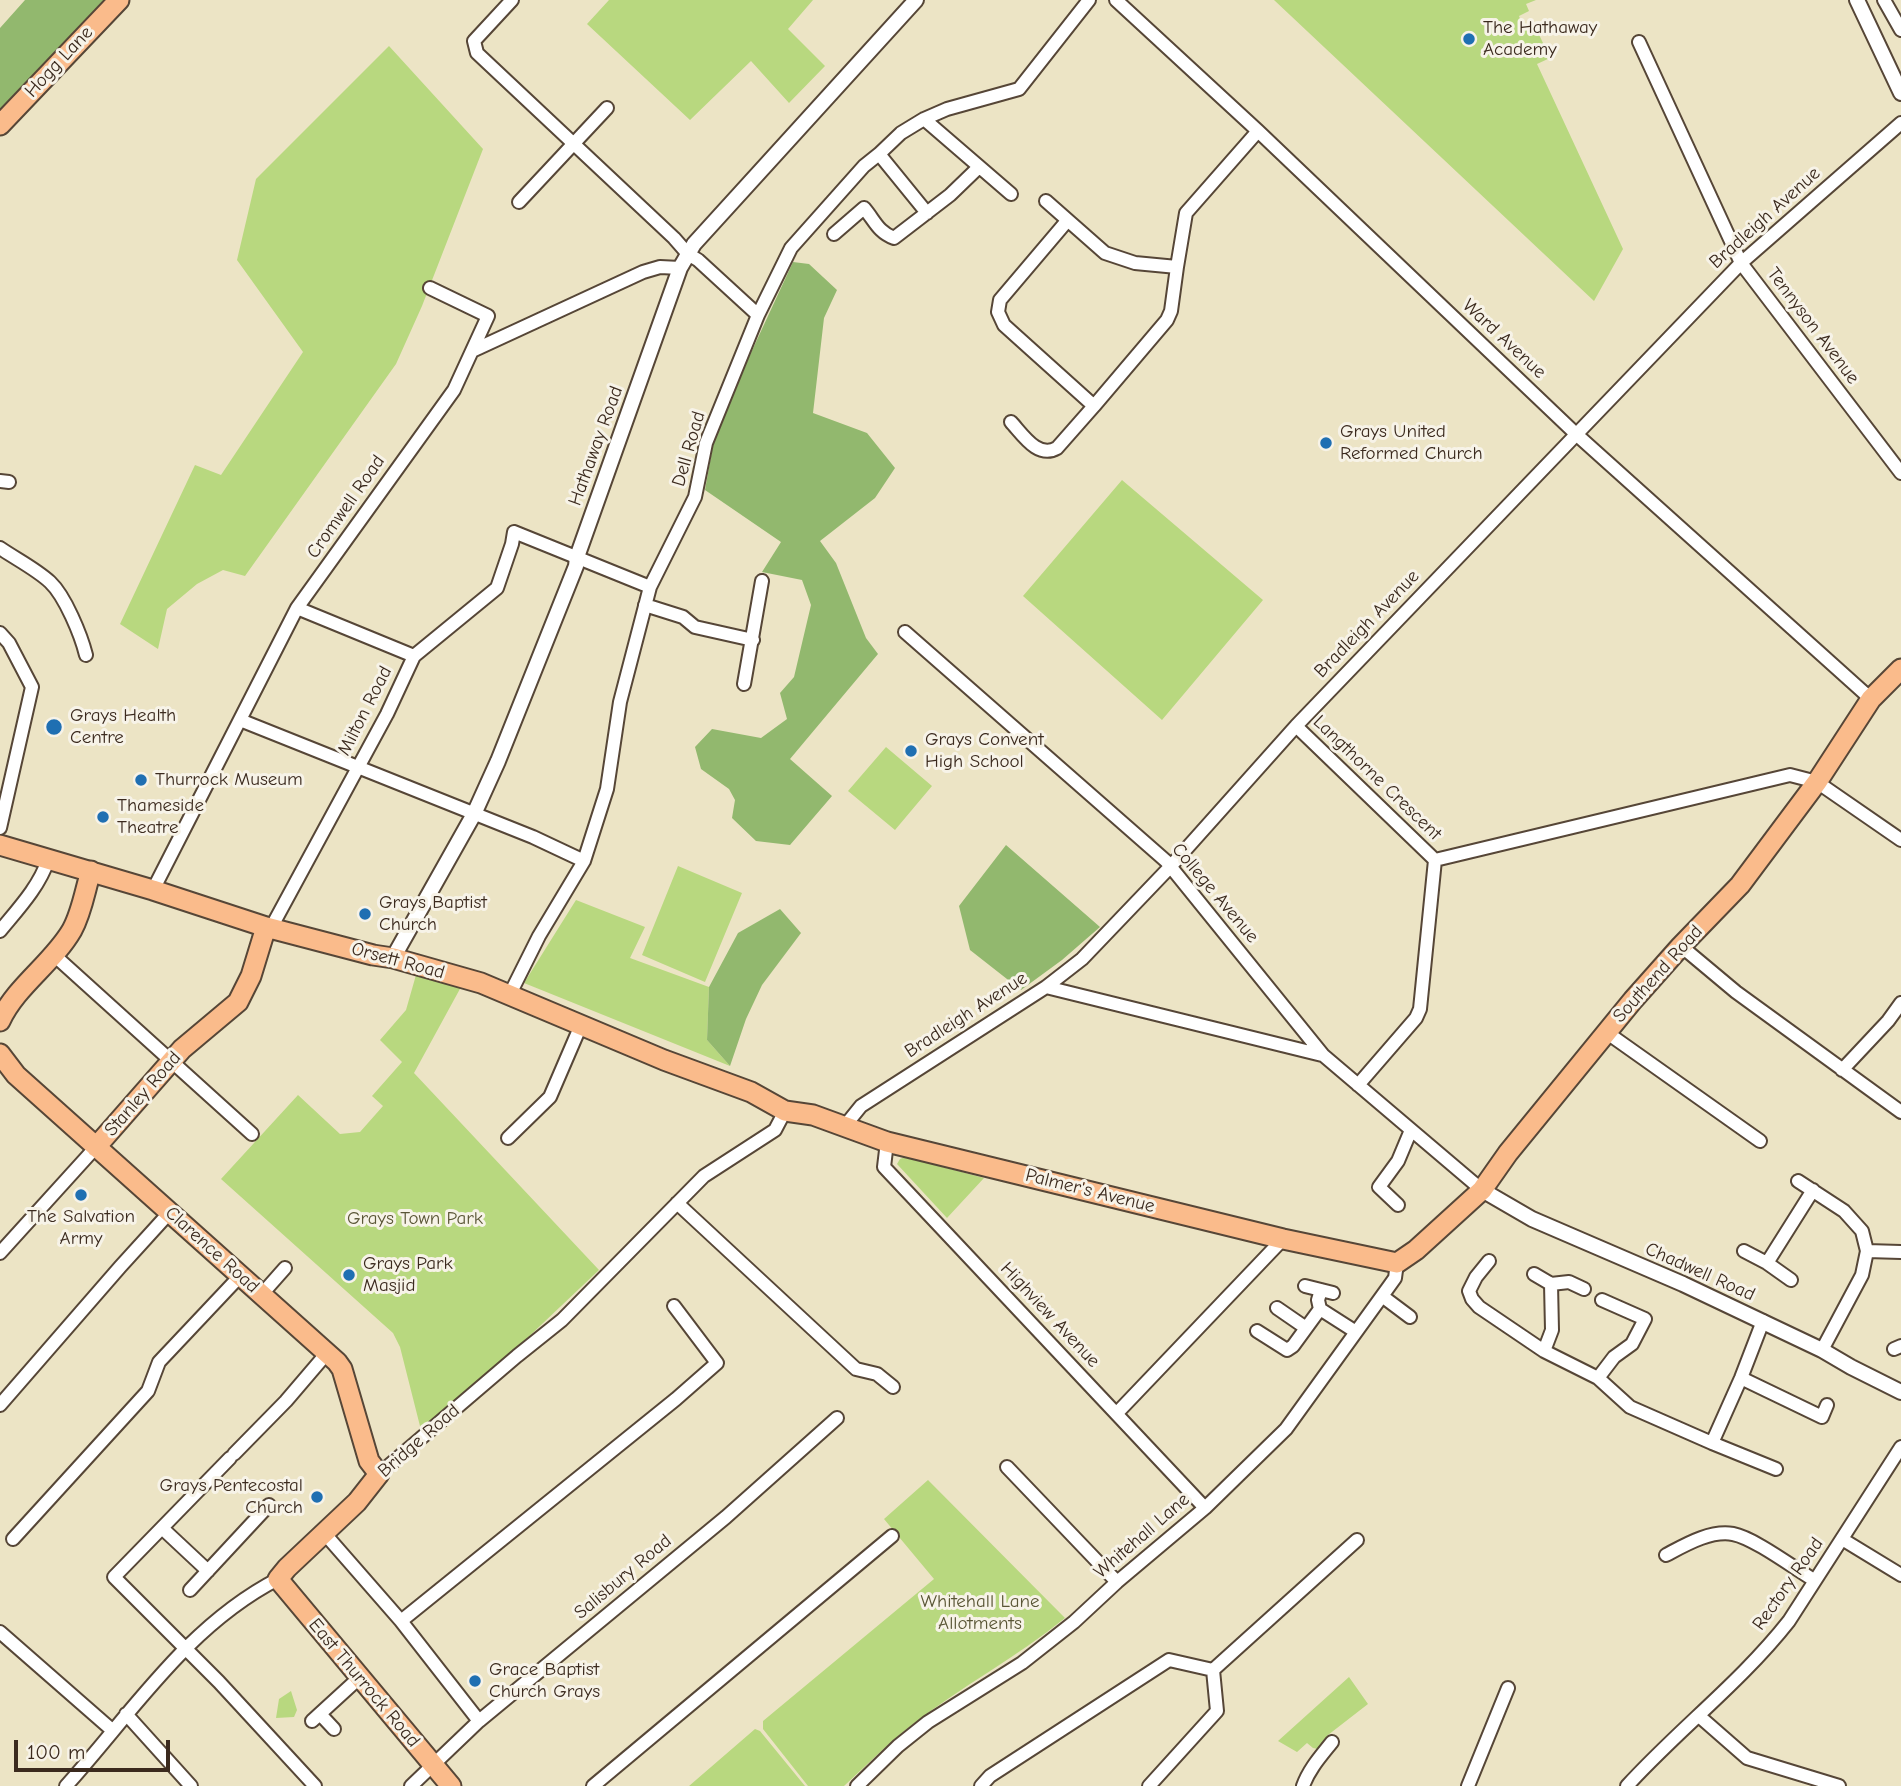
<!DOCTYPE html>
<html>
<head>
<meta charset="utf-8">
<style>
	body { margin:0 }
	#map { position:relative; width:1901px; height:1786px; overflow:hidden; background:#ece4c5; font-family:"Comic Neue",sans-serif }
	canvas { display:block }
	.scale { position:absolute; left:14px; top:1740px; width:156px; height:32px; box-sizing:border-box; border:4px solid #3b2a1e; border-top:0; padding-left:9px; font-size:21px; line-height:24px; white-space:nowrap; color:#3b2a1e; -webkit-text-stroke:5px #f7f3e8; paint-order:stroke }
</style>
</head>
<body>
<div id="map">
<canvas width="1901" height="1786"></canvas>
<div class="scale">100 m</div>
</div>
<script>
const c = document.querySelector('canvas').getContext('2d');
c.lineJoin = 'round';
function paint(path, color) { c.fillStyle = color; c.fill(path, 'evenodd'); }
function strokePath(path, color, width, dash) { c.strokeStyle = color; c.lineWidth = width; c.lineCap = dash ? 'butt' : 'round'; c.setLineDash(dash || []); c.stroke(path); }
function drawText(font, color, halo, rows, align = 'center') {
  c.font = font + ' "Comic Neue",sans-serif'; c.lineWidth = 6; c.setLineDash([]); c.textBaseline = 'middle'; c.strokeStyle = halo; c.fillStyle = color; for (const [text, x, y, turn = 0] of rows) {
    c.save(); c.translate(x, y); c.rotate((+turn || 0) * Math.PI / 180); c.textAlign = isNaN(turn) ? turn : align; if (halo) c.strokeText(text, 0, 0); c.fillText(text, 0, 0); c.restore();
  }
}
paint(new Path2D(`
	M609,0H813L788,29L825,66L789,103L751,61L690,120L587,24Z
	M1274,0H1536L1526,4L1529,11L1519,16L1524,29L1535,26L1550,58L1537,64L1623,249L1594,301Z
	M389,46L483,149L422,306L396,364L245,576L223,570L197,584L167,609L158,649L120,624L195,465L221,475L303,352L237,260L256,179Z
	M1122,480L1263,600L1162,720L1023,596Z
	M886,747L932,786L895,830L848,791Z
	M678,866L742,893L705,982L642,955Z
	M576,900L645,927L630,958L709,987L707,1040L730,1066L524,983Z
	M416,975L461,987L414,1073L599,1270L444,1417L421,1430L400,1347L393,1333L221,1179L298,1095L340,1134L360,1132L383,1106L372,1096L402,1062L380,1040L406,1010Z
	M905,1157L984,1178L947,1218L897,1164L900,1159Z
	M928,1480L1065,1618C1017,1657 962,1686 913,1724C889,1742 867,1765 844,1786H808L763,1729V1721L934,1579L884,1519Z
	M1349,1677L1368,1704L1328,1735L1318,1749L1313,1748L1307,1743L1297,1752L1278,1741Z
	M291,1691L297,1710L294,1717L276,1718L279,1699Z
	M755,1729L760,1731L805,1786H689Z`), '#b8d87f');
paint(new Path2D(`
	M25,0H104L0,109V28Z
	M793,262L809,264L837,290L824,318L813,413L867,433L895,468L875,498L820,541L836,563L866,638L878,654L790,759L832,796L790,845L756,841L732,818L735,800L729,789L701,769L695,747L712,729L761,738L787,719L780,693L794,677L811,605L802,580L762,572L781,542L705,490L713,445L749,357Z
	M1006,845L1100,927L1062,960L1021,990L970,950L959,906Z
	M780,909L801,933L762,985L746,1019L730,1066L707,1040L709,987L738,933Z`), '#92b86e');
const minor = new Path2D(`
	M512,0L474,41L477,53L674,238L688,254L698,260L758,315
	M1116,0L1258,131L1576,434L1871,699
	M1884,0L1901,30
	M1639,42L1741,263L1901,473
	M924,119L1011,194
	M879,154L927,213
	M1046,201L1105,253L1135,263L1177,267L1171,311L1167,320L1094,406L1004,325L998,312L1000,300L1067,221
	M519,202L607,108
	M834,234L864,208C875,221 878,232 894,238L950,195L979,167
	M1177,267L1186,213L1258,131
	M472,351L643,272L660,267L680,268
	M1011,422C1023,435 1038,459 1057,448L1094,406
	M0,481L9,482
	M0,548C16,559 36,569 50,582C65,596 81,635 86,655
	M645,605L683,617L695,627L753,640
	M297,608L414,656
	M905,632L1166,861L1323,1055L1482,1190
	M0,633L9,643L32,687L0,828
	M744,684L762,581
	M240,720L533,837L584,861
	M1296,726L1435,860L1420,1009L1416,1018L1358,1085
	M1435,860L1790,775L1817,782L1901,840
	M153,890L297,608L454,390L488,316L430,288
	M271,928L387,714L414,656L497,588L512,544L514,532L650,587
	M0,931C18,909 39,887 48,860
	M1681,946L1736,992L1901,1112
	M54,955L252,1134
	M1046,987L1322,1055
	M510,994L539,936L584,861L607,789L620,702L650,587L695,497L706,443L758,315L791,248L864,166L879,154L901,133L924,119L947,109L1019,89L1089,0
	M1606,1032L1760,1141
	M1842,1070L1888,1021L1901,1003
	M844,1127L861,1106L1046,987L1082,959L1170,867L1296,726L1741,263L1901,123
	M508,1138L550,1097L581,1025
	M887,1142L884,1167L1205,1508
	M1798,1181L1844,1211L1862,1231L1867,1251L1862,1275L1822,1350
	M677,1203L856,1369L877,1374L893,1387
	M1398,1205L1379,1187L1398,1161L1411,1130
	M1744,1251L1767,1263L1791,1280
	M1867,1251L1901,1252
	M0,1253L96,1147
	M1489,1261L1476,1277L1469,1291L1472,1299L1479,1307L1544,1351L1598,1378L1630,1407L1712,1443L1741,1378L1763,1321
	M1767,1263L1813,1190
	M1534,1274L1551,1284L1569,1282L1584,1289
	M1305,1286L1333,1293
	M1321,1290L1318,1300L1320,1309L1356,1332
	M262,1294L285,1268
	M1382,1296L1410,1317
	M1277,1308L1306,1328
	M1257,1331L1287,1350L1293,1346L1320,1309
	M1894,1349L1901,1346
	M1544,1351L1552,1330L1551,1284
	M1598,1378L1614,1357L1632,1344L1645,1319L1602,1300
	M1741,1378L1822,1417L1827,1405
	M0,1405L120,1267L170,1212
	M1117,1413L1283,1239
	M1712,1443L1776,1469
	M234,1454L286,1401L327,1353
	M230,1458L114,1577L219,1682L315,1786
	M1007,1467L1117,1582
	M379,1474L517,1356L562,1320L704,1176L775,1130L785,1111
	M162,1528L208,1571
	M325,1534L401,1621L479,1721
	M13,1539L148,1391L159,1362L241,1275
	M1842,1539L1901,1575
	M1666,1555C1685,1545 1710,1530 1733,1534C1754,1538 1794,1568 1814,1580
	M190,1590L269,1505
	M401,1621L676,1399L717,1363L674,1306
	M0,1632L112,1730
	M1213,1670L1357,1540
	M126,1714L191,1786
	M320,1714L334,1729
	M1699,1716L1747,1758L1839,1786
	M312,1721L359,1678
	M66,1786C132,1713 187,1626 278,1579
	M411,1786L479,1721L726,1517L837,1418
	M593,1786L892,1536
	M857,1786L898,1746L928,1722L1022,1663L1074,1622L1117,1582L1205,1508L1286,1429L1390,1285L1395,1278L1397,1263
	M981,1786L990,1776L1169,1660L1213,1670L1217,1711L1149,1786
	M1303,1786C1309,1769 1321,1756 1332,1742
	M1468,1786L1508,1688
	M1627,1786C1679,1729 1741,1682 1789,1621L1901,1447`);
const tertiary = new Path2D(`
	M1857,0L1901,93
	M393,958L474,814L498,761L576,566L577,557L680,268L694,244L916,0
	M1482,1190L1532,1219L1683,1284L1822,1350L1851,1367L1901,1392`);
const primary = new Path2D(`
	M0,125L119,0
	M0,845L153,890L266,927L373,955L393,958L481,983L664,1060L751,1092L785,1111L813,1115L887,1142L1283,1239L1397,1263L1416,1250L1482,1190L1508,1153L1633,1000L1681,946L1740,885L1817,782L1871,699L1901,669
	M0,1021C16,986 53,963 72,930C82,912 85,890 91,871
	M0,1054L16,1075L337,1362L342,1369L369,1461L379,1474L357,1502L287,1568L278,1579L451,1786
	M96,1147L182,1049L238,1002L251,976L266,927`);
strokePath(minor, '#564637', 16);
strokePath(tertiary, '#564637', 18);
strokePath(primary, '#564637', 23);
strokePath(minor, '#fff', 12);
strokePath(tertiary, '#fff', 14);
strokePath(primary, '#fabb8b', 19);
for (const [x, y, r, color] of [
	[1469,39,7,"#1f6fb2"],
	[1326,443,7,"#1f6fb2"],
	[54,727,9,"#1f6fb2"],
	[911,751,7,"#1f6fb2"],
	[141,780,7,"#1f6fb2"],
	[103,817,7,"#1f6fb2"],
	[365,914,7,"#1f6fb2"],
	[81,1195,7,"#1f6fb2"],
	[349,1275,7,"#1f6fb2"],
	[317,1497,7,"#1f6fb2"],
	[475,1681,7,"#1f6fb2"]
]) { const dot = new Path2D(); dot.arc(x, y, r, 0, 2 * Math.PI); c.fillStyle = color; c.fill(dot); strokePath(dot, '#f7f3e8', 2.5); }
drawText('19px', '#3b2a1e', '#f7f3e8', [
	["The Hathaway",1483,28],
	["Academy",1483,50],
	["Grays United",1340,432],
	["Reformed Church",1340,454],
	["Grays Health",70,716],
	["Centre",70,738],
	["Grays Convent",925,740],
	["High School",925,762],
	["Thurrock Museum",155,780],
	["Thameside",117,806],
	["Theatre",117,828],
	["Grays Baptist",379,903],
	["Church",379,925],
	["The Salvation",81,1217,"center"],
	["Army",81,1239,"center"],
	["Grays Park",363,1264],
	["Masjid",363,1286],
	["Grays Pentecostal",303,1486,"right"],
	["Church",303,1508,"right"],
	["Grace Baptist",489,1670],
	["Church Grays",489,1692]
], 'left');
drawText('19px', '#3b2a1e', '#f7f3e8', [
	["Hogg Lane",59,62,-47],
	["Bradleigh Avenue",1765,218,-42],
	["Tennyson Avenue",1813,326,53],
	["Ward Avenue",1504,339,43],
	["Hathaway Road",596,446,-70],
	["Dell Road",689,449,-74],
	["Cromwell Road",346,507,-55],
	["Bradleigh Avenue",1367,624,-46],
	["Milton Road",365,711,-63],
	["Langthorne Crescent",1377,778,44],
	["College Avenue",1215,893,50],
	["Orsett Road",398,961,15],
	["Southend Road",1658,974,-48],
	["Bradleigh Avenue",966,1015,-33],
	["Stanley Road",143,1094,-49],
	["Palmer's Avenue",1090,1191,14],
	["Clarence Road",212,1250,42],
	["Chadwell Road",1700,1272,24],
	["Highview Avenue",1050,1315,47],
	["Bridge Road",419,1441,-41],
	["Whitehall Lane",1142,1536,-41],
	["Salisbury Road",623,1577,-40],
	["Rectory Road",1788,1584,-55],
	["East Thurrock Road",364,1683,50]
]);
drawText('19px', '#5a5636', '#f7f3e8', [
	["Grays Town Park",415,1219],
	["Whitehall Lane",980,1602],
	["Allotments",980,1624]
]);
</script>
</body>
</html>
